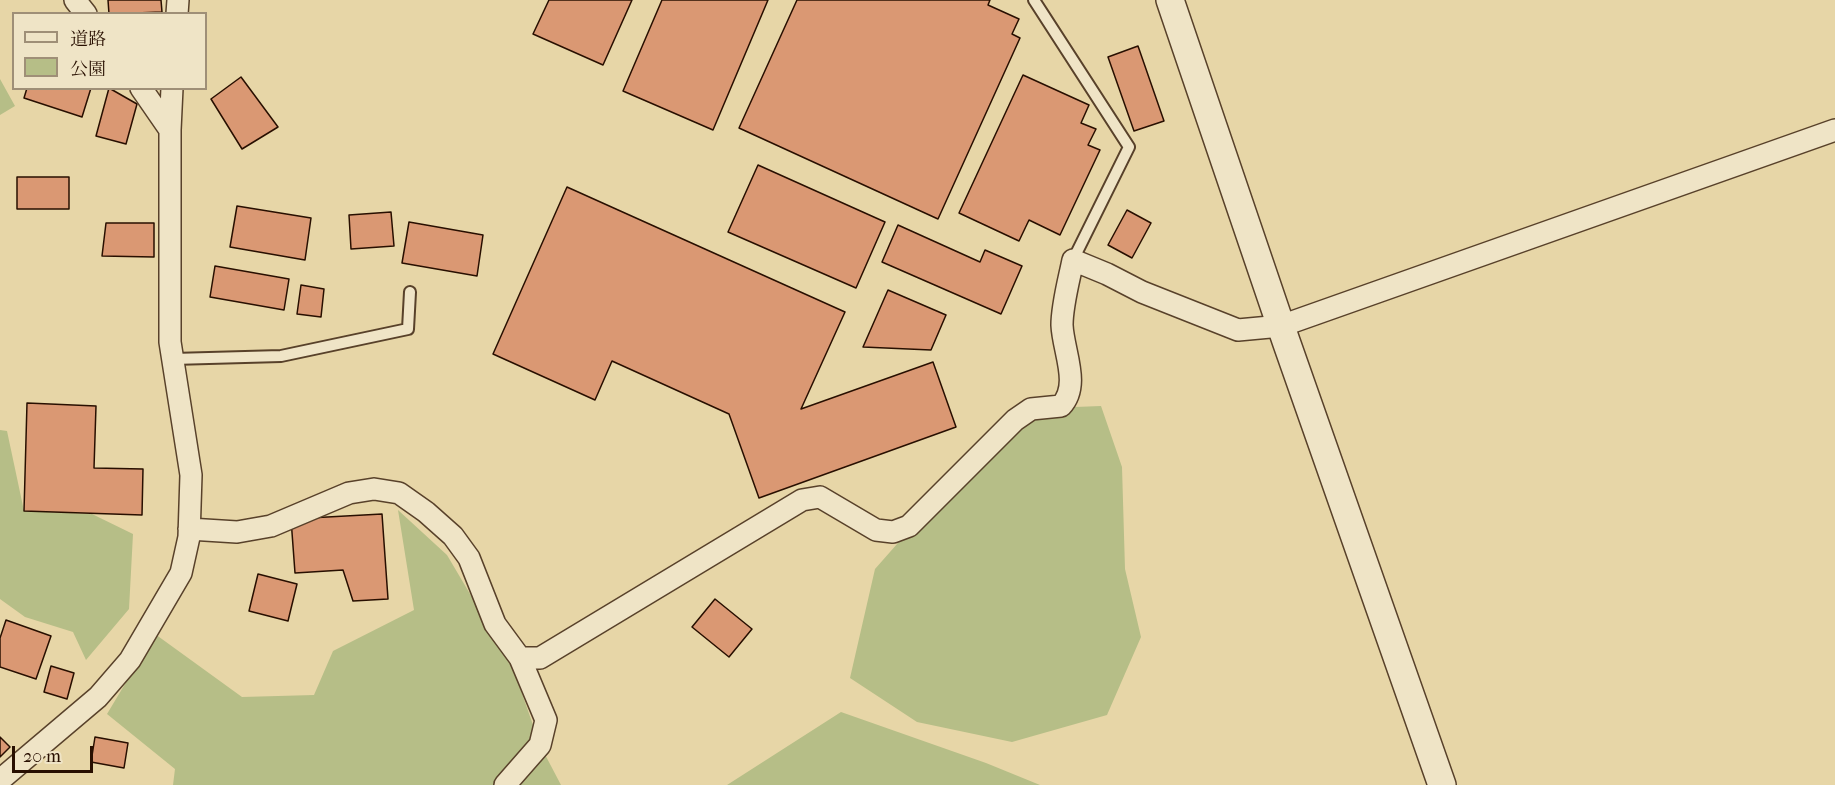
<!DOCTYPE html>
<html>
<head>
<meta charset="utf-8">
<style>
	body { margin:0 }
	#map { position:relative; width:1835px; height:785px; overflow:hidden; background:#e7d6a7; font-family:"IM FELL French Canon","Noto Serif JP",serif }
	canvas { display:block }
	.legend { position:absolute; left:12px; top:12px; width:195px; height:78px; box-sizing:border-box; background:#efe4c6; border:2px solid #9f8f77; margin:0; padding:8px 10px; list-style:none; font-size:18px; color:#280f00 }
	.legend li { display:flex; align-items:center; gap:12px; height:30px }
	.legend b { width:30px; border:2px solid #9f8f77 }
	.scale { position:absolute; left:12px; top:746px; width:81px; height:27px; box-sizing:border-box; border:3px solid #280f00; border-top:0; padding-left:8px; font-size:18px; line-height:21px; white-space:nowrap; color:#280f00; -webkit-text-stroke:4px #efe4c6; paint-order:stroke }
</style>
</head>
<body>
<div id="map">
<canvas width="1835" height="785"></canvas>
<ul class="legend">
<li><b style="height:8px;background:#efe4c6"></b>道路</li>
<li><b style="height:16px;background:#b6be87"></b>公園</li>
</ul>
<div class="scale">20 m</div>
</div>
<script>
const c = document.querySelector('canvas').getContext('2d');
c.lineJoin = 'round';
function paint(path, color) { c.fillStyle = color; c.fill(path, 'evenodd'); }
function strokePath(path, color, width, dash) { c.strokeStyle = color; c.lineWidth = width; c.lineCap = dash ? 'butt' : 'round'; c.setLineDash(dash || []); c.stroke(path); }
paint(new Path2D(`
	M0,79L15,106L0,115Z
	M1101,406L1122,467L1125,569L1141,637L1107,715L1012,742L917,722L850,678L875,569L942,493L987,447L1049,408Z
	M0,430L7,431L24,511L92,514L133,534L129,609L86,660L73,632L25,617L0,599Z
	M398,510L447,555L512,665L540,745L561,785H173L175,769L107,714L155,634L242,697L314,695L333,651L414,610Z
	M841,712L986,763L1040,785H727Z`), '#b6be87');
const building = new Path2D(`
	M108,0H161L162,12L109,14Z
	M549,0H632L603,65L533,34Z
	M662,0H768L713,130L623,91Z
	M797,0H990L988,5L1019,19L1012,34L1020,38L938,219L739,128Z
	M1138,46L1164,121L1134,131L1108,57Z
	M1023,75L1089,105L1081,123L1096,129L1088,145L1100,150L1060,235L1029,220L1019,241L959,213Z
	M241,77L278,127L242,149L211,99Z
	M27,88H91L82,117L24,98Z
	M109,88L137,104L126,144L96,136Z
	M758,165L885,222L856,288L728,232Z
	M17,177H69V209H17Z
	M567,187L845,312L801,409L933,362L956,427L759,498L729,414L612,361L595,400L493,354Z
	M237,206L311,218L305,260L230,247Z
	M1127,210L1151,223L1132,258L1108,245Z
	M391,212L394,246L351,249L349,215Z
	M409,222L483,235L477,276L402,263Z
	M106,223H154V257L102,256Z
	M898,225L980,262L985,250L1022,266L1001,314L882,262Z
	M215,266L289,279L284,310L210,297Z
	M301,285L324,289L321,317L297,314Z
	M888,290L946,315L931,350L863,347Z
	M27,403L96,406L94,468L143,469L142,515L24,511Z
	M382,514L388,599L353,601L343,570L295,573L291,519Z
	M258,574L297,584L288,621L249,611Z
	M715,599L752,629L729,657L692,627Z
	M6,620L51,636L36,679L0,667V638Z
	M51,666L74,673L67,699L44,692Z
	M0,737L10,747L0,757Z
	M95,737L128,743L124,768L91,762Z`);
paint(building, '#da9873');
strokePath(building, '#280f00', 1.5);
const service = new Path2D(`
	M1034,0L1129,147L1073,260
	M173,359L281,356L408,329L410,292`);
const minor = new Path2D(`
	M75,0L86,14
	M177,14L178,0
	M141,88L170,130
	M189,529L237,532L271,526L349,493L374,489L399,493L426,512L453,536L469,558L495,624L520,658H540L802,500L820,497L876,530L893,532L909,526L1015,420L1031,409L1061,406C1081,385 1063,351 1062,325C1062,305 1069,280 1073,260L1107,274L1142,292L1238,330L1281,326L1835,130
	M0,780L98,697L130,660L181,573L189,537L191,475L170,342V130L172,88
	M505,785L540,745L546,720L520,658`);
const tertiary = new Path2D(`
	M1170,0L1286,341L1442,785`);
strokePath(service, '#58412a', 14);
strokePath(minor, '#58412a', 24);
strokePath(tertiary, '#58412a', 30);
strokePath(service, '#efe4c6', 10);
strokePath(minor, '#efe4c6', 21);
strokePath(tertiary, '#efe4c6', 27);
</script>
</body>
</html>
